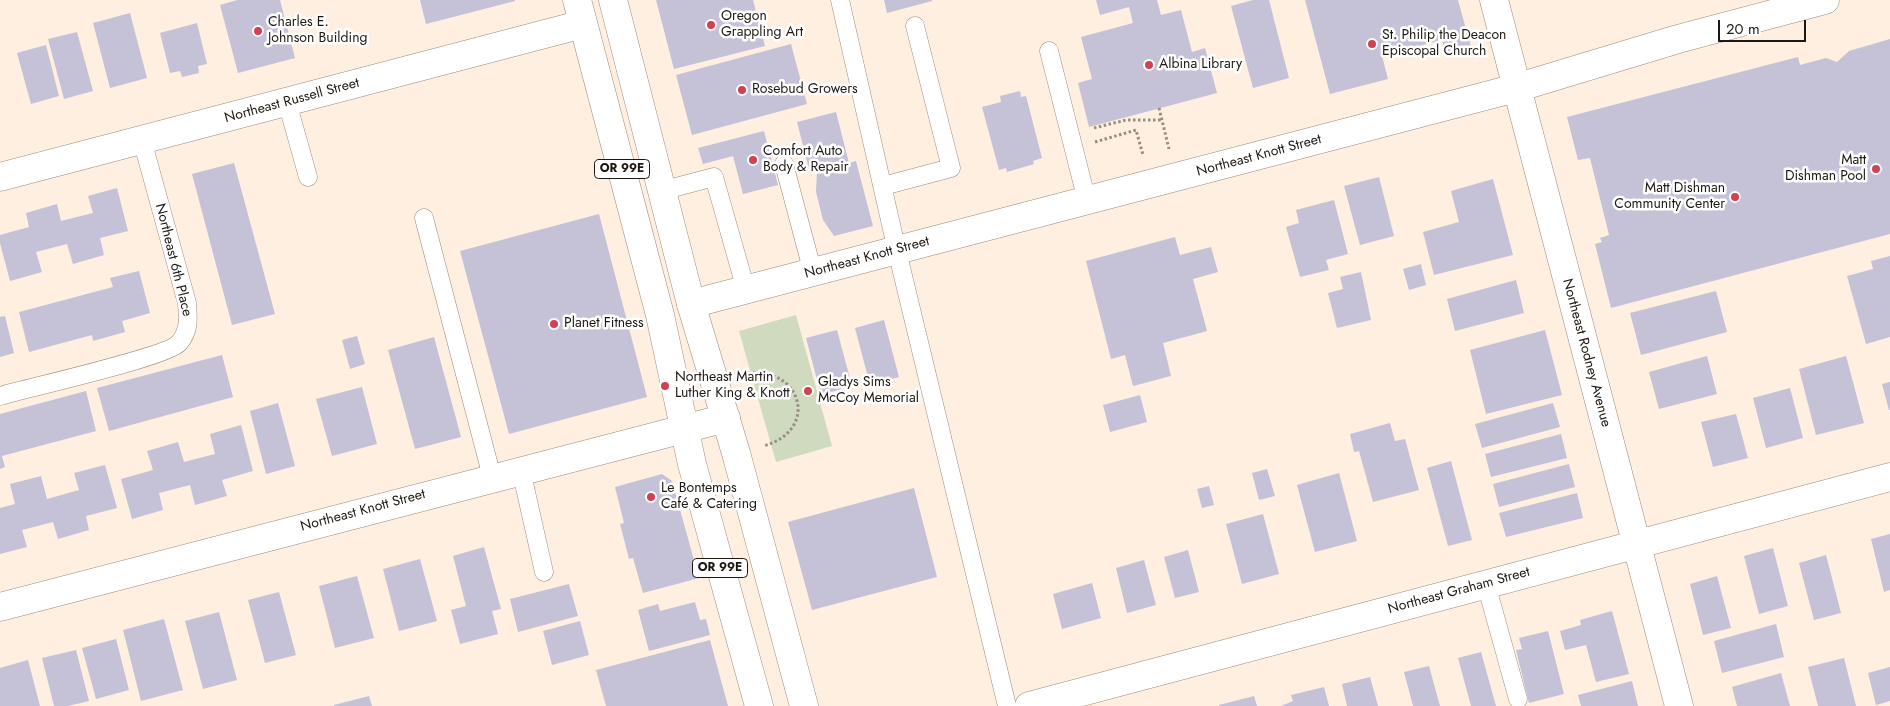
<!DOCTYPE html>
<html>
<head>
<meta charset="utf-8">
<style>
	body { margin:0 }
	#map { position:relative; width:1890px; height:706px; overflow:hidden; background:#feefe1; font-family:Jost,sans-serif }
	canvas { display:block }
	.scale { position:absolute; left:1718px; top:20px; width:88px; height:22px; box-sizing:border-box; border:2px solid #1d1711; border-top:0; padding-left:6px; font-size:15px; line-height:18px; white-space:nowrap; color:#1d1711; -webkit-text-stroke:4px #fff; paint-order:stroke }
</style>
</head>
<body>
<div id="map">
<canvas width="1890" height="706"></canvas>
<div class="scale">20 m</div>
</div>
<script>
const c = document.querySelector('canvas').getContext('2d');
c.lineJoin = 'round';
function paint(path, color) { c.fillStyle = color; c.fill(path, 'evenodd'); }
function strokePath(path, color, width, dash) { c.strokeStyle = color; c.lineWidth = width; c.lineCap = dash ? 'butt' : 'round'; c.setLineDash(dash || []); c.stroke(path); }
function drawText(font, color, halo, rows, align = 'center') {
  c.font = font + ' Jost,sans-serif'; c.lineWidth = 5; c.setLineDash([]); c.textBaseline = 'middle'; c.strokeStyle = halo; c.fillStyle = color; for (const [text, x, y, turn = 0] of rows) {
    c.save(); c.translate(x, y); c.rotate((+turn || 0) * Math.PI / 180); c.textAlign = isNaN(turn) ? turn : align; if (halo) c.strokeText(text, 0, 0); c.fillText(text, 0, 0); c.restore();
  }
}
paint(new Path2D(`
	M796,315L832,446L776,462L739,331Z`), '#d0dabe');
paint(new Path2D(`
	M237,0H280L295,58L238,73L220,5Z
	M420,0H515V1L426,24Z
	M656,0H753L765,46L674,69Z
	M884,0H932V1L887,13Z
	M1096,0H1157L1161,15L1181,10L1192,52L1205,48L1217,93L1089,127L1078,83L1092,79L1081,37L1133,23L1129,7L1100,15Z
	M1253,0H1269L1289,78L1253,88L1231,6Z
	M1305,0H1458L1471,47L1446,54L1442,40L1382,56L1388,79L1330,94Z
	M130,13L147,78L110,88L93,23Z
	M197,23L207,64L198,66L199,73L182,77L180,71L170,73L160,33Z
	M77,32L93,91L64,99L48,39Z
	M1890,39V234L1611,308L1595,244L1602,242L1600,238L1609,235L1590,158L1578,160L1567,117L1798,57L1800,65L1826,58L1837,62L1849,51Z
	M791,44L807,104L692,135L676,75Z
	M46,45L59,96L31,104L17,53Z
	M1020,91L1021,97L1026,96L1042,158L1033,161L1034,164L1007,172L1006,168L999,170L982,107L1001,102L1000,96Z
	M836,112L849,163L856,161L873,226L834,236L823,220L816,192L817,172L810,173L797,122Z
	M764,131L778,185L743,194L733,156L703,164L698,148Z
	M234,163L275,314L232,325L192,174Z
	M1379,177L1394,236L1360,245L1344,186Z
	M1493,179L1513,255L1434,275L1423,232L1459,222L1451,191Z
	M117,188L128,231L100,238L104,255L73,264L67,244L36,252L42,272L10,281L0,243V235L29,227L26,213L57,204L61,221L93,213L88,196Z
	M1334,200L1348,254L1326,260L1329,270L1300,277L1286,227L1299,223L1296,210Z
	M599,214L647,397L509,434L460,251Z
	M1175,237L1180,255L1211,247L1218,272L1193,279L1207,331L1163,343L1171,376L1133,386L1125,355L1111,359L1086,261Z
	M1890,256V337L1866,344L1847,276L1873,269L1871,261Z
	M1421,264L1426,285L1409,290L1403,269Z
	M139,271L150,313L122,321L125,332L93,341L92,335L29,352L19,312L113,287L110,278Z
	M1361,272L1371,320L1337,328L1328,293L1343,289L1340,277Z
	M1516,280L1524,313L1455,331L1447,299Z
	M1716,291L1727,332L1641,355L1630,313Z
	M5,316L14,353L0,357V317Z
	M884,320L899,377L870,385L855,328Z
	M837,330L852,386L821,395L806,338Z
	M1545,330L1562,395L1486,414L1470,350Z
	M357,336L365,364L350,369L342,340Z
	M434,337L461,437L415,449L388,350Z
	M222,355L233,397L109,431L97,388Z
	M1707,356L1717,394L1659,409L1649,372Z
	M1846,356L1864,423L1816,435L1799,369Z
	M1890,382V410H1889L1882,384Z
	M362,387L377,444L332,456L316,399Z
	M1790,388L1803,438L1766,448L1753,398Z
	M86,391L96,431L2,456L5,467L0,469V414Z
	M1140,395L1147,422L1110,432L1103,405Z
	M278,403L295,466L266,474L250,411Z
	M1553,403L1560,427L1482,448L1475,424Z
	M1736,414L1748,458L1713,467L1701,422Z
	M1390,423L1395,441L1405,439L1419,490L1373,502L1359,451L1354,452L1350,434Z
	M241,425L253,471L222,480L227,496L195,505L190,485L159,493L163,510L132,519L121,479L153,470L147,451L178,442L184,462L215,454L210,434Z
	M1561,434L1567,458L1491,477L1485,454Z
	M1451,461L1472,540L1448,546L1427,468Z
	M1569,464L1575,487L1499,507L1493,484Z
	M105,465L117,508L86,516L89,530L58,539L53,522L22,530L27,547L0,554V508L15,504L10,484L41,476L47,499L79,490L74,473Z
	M1267,469L1275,496L1259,500L1252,473Z
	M1339,473L1357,541L1315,552L1297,485Z
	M662,474L672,481L699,578L643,593L633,558L629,559L620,524L624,523L615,487Z
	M1209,486L1214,505L1202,508L1197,489Z
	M914,488L937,577L812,610L788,522Z
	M1577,493L1583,518L1506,537L1499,513Z
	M1263,514L1279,574L1242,584L1226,524Z
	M1890,534V590L1884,592L1871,539Z
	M484,547L501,609L492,611L498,634L460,644L451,610L466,606L453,556Z
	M1773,548L1788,606L1759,614L1744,556Z
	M1188,550L1199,592L1175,598L1164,557Z
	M1826,555L1841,613L1814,620L1799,563Z
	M420,559L437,621L399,631L383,569Z
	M1144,560L1156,605L1127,613L1116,568Z
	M357,576L374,638L335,648L319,586Z
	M1717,576L1731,628L1703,635L1690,584Z
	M1092,583L1101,618L1062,629L1053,594Z
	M569,584L578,616L518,632L510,599Z
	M279,592L296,655L265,663L248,600Z
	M695,602L700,620L706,619L710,635L649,651L638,610L658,604L660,611Z
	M1612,611L1629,674L1596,682L1586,645L1565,650L1560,631L1581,625L1580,620Z
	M219,612L237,680L203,689L185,621Z
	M164,619L183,690L141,701L123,630Z
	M580,621L589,655L552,665L543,631Z
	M1776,624L1784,657L1722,673L1714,641Z
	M1548,631L1564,694L1529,703L1516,650L1522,649L1519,638Z
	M116,639L129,690L96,699L82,648Z
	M710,640L728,706H606L596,670Z
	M76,650L89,701L68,706H54L42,658Z
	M1481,652L1496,706H1471L1458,658Z
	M1844,658L1856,706H1818L1808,667Z
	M28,660L40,706H0V668Z
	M1429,666L1440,706H1413L1404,672Z
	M1890,667V701L1876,705L1868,673Z
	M1781,673L1790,706H1737L1732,687Z
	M1370,677L1378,706H1347L1342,684Z
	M1632,681L1638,706H1581L1578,695Z
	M1324,687L1329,706H1281L1293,701L1291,695Z
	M369,696L372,706H334V705Z
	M1254,696L1257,706H1219V705Z`), '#c5c1d7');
const lane = new Path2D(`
	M840,0L897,251L1007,706
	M1049,51L1087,201
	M287,102L308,177
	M784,164L813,273
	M883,186L951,168L915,26
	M661,191L714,177L746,290
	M424,218L492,477
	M0,396C27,388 167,357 179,343C190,330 188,318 187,303L142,140
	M521,470L544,572
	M1486,584L1518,699`);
const street = new Path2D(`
	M1494,0L1679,706
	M0,177L583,24
	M691,304L1516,88L1678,39L1825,0
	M1029,706L1890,477`);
const secondary = new Path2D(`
	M0,607L726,418`);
const primary = new Path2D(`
	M577,0L660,315L692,464L759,706
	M613,0L691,304L736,453L804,706`);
strokePath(lane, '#9b8a7b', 19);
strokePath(street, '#9b8a7b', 29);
strokePath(secondary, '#9b8a7b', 29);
strokePath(primary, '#9b8a7b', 29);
strokePath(new Path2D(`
	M1159,108L1169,149
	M1094,128L1126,120H1162
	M1095,142L1136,130L1143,155
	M743,374C802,363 821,431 763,446`), '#988d83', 3, [2.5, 2.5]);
strokePath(lane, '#fff', 18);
strokePath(street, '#fff', 28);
strokePath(secondary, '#fff', 28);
strokePath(primary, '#fff', 28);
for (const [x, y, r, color] of [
	[711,25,5,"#d24153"],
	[258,31,5,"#d24153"],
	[1372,44,5,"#d24153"],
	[1149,65,5,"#d24153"],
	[742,90,5,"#d24153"],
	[753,160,5,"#d24153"],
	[1876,169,5,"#d24153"],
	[1735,197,5,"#d24153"],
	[554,324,5,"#d24153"],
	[665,386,5,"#d24153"],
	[808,391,5,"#d24153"],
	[651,497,5,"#d24153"]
]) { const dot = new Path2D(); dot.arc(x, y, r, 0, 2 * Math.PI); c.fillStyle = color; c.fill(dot); strokePath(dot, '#fff', 2); }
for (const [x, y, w] of [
	[622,169,55],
	[720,568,55]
]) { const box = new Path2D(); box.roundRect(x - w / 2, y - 9.5, w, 19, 4); c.fillStyle = '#fff'; c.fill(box); strokePath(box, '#1d1711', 1); }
drawText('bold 12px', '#1d1711', null, [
	["OR 99E",622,169],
	["OR 99E",720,568]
]);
drawText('14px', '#1d1711', '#fff', [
	["Oregon",721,17],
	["Grappling Art",721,33],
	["Charles E.",268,23],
	["Johnson Building",268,39],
	["St. Philip the Deacon",1382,36],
	["Episcopal Church",1382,52],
	["Albina Library",1159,65],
	["Rosebud Growers",752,90],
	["Comfort Auto",763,152],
	["Body & Repair",763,168],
	["Matt",1866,161,"right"],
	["Dishman Pool",1866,177,"right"],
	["Matt Dishman",1725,189,"right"],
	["Community Center",1725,205,"right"],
	["Planet Fitness",564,324],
	["Northeast Martin",675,378],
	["Luther King & Knott",675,394],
	["Gladys Sims",818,383],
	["McCoy Memorial",818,399],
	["Le Bontemps",661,489],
	["Café & Catering",661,505]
], 'left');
drawText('14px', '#1d1711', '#fff', [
	["Northeast Russell Street",292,101,-15],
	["Northeast Knott Street",1259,156,-15],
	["Northeast Knott Street",867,258,-15],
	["Northeast 6th Place",173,260,76],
	["Northeast Rodney Avenue",1586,353,75],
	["Northeast Knott Street",363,511,-15],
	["Northeast Graham Street",1459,591,-15]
]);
</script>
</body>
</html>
